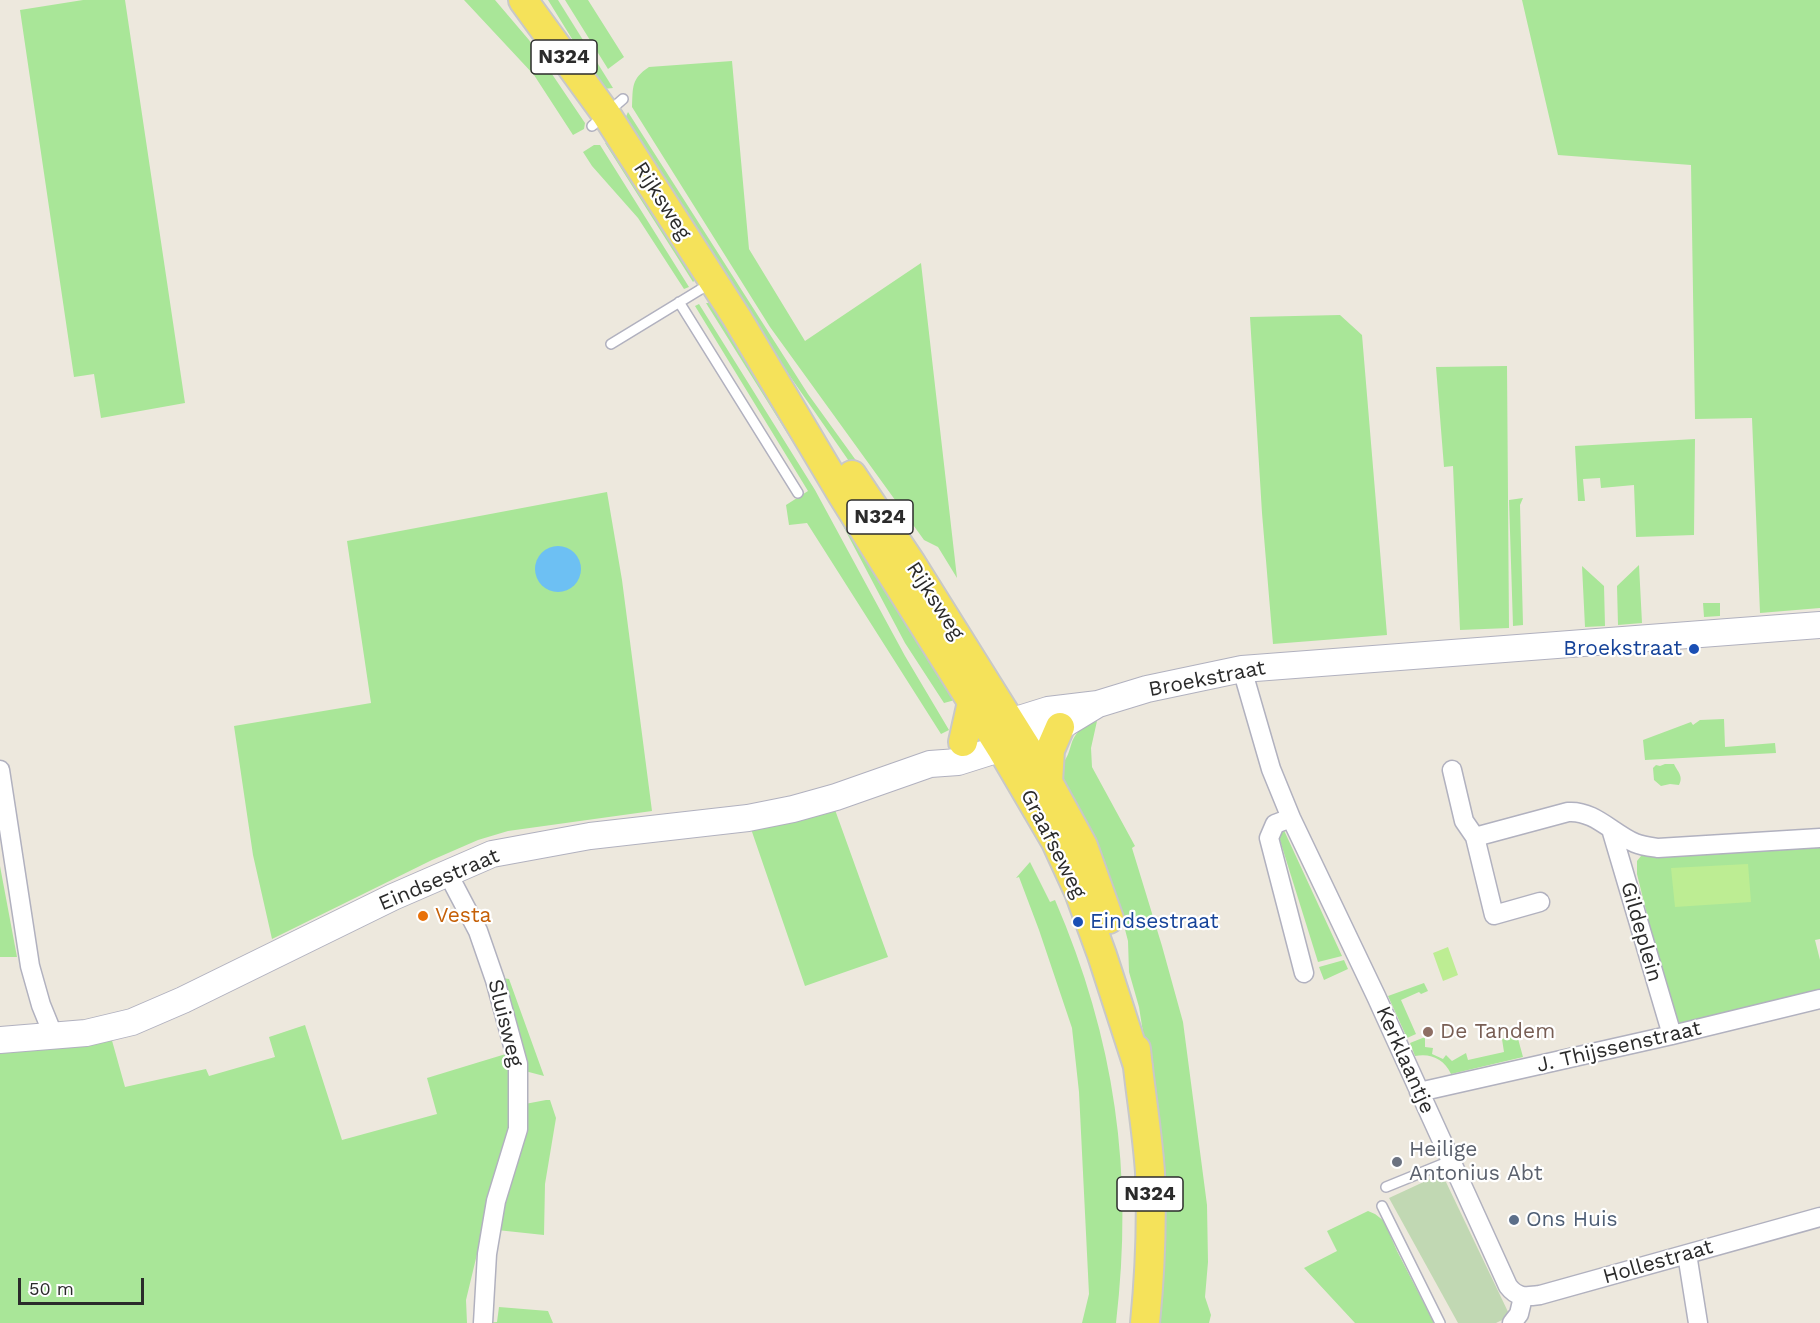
<!DOCTYPE html>
<html>
<head>
<meta charset="utf-8">
<style>
	body { margin:0 }
	#map { position:relative; width:1820px; height:1323px; overflow:hidden; background:#ede8dd; font-family:"Work Sans",sans-serif }
	canvas { display:block }
	.scale { position:absolute; left:18px; top:1278px; width:126px; height:27px; box-sizing:border-box; border:3px solid #2b2b2b; border-top:0; padding-left:8px; font-size:18px; line-height:21px; white-space:nowrap; color:#2b2b2b; -webkit-text-stroke:4px #fff; paint-order:stroke }
</style>
</head>
<body>
<div id="map">
<canvas width="1820" height="1323"></canvas>
<div class="scale">50 m</div>
</div>
<script>
const c = document.querySelector('canvas').getContext('2d');
c.lineJoin = 'round';
function paint(path, color) { c.fillStyle = color; c.fill(path, 'evenodd'); }
function strokePath(path, color, width, dash) { c.strokeStyle = color; c.lineWidth = width; c.lineCap = dash ? 'butt' : 'round'; c.setLineDash(dash || []); c.stroke(path); }
function drawText(font, color, halo, rows, align = 'center') {
  c.font = font + ' "Work Sans",sans-serif'; c.lineWidth = 4.5; c.setLineDash([]); c.textBaseline = 'middle'; c.strokeStyle = halo; c.fillStyle = color; for (const [text, x, y, turn = 0] of rows) {
    c.save(); c.translate(x, y); c.rotate((+turn || 0) * Math.PI / 180); c.textAlign = isNaN(turn) ? turn : align; if (halo) c.strokeText(text, 0, 0); c.fillText(text, 0, 0); c.restore();
  }
}
paint(new Path2D(`
	M83,0H125L185,403L101,418L94,374L74,377L20,10Z
	M464,0H495L529,40L585,123L584,129L573,135L534,75Z
	M548,0H558L613,88L603,89Z
	M565,0H588L624,57L608,69Z
	M1522,0H1820V608L1760,613L1752,418L1695,419L1691,165L1558,155Z
	M732,61L749,249L805,341L921,263L957,578L938,547L924,540L770,327L632,107C633,87 631,79 649,67Z
	M628,112L808,394L920,549L917,551L851,464L764,339L624,121Z
	M605,143L615,145L696,274L694,281L693,282Z
	M594,145H600L689,287L684,289L638,218L592,166L583,152Z
	M706,303H714L955,700L944,703L905,643L832,505Z
	M699,304L815,490L905,656L949,730L941,734L807,523L789,525L786,505L808,491L695,306Z
	M1340,315L1362,335L1387,635L1273,644L1262,513L1250,317Z
	M1507,366L1509,628L1460,630L1453,466L1444,467L1436,367Z
	M1695,439L1694,535L1636,537L1634,485L1601,488L1600,478L1583,479L1585,501H1578L1575,446Z
	M607,492L622,580L652,811L508,831L478,840L432,860L272,939L253,855L234,726L371,703L347,541Z
	M1523,498L1520,505L1523,625L1513,626L1509,500Z
	M1639,565L1642,623L1618,625L1617,586Z
	M1582,566L1604,586L1605,626L1585,627Z
	M1703,603H1720V616L1704,617Z
	M1724,719L1725,747L1775,743L1776,753L1645,760L1643,740L1691,722L1693,725L1700,720Z
	M1097,721L1091,748L1092,767L1135,846L1132,848L1162,946L1183,1022L1207,1205L1208,1262L1205,1297L1211,1315L1209,1323H1155L1147,1058L1139,1007L1129,972L1128,941L1122,918L1063,784L1059,767C1074,753 1067,742 1080,730C1084,726 1091,724 1097,721Z
	M1665,764H1674C1677,771 1684,776 1679,785L1670,784L1661,786L1654,780L1653,768L1656,765L1660,766Z
	M834,807L888,957L805,986L750,826Z
	M1282,826L1342,956L1318,962L1278,834Z
	M1820,846V939L1815,940L1820,960V991L1680,1024L1674,1018L1671,1012L1637,874V861L1641,856Z
	M1030,862L1050,902L1055,900C1115,1039 1134,1173 1116,1323H1082L1089,1294L1079,1092L1072,1028L1039,930L1019,877L1016,878Z
	M0,866L17,957H0Z
	M1344,960L1348,969L1324,980L1319,967Z
	M502,978L509,979L544,1076L525,1071Z
	M1424,983L1428,991L1421,994L1419,992L1401,1000L1416,1034L1407,1038L1388,996Z
	M305,1025L342,1140L437,1114L427,1078L509,1053L512,1065L511,1128L490,1200L466,1300L467,1323H0V1051L111,1037L125,1087L206,1069L209,1076L275,1057L269,1037Z
	M1517,1035L1523,1057L1451,1074C1444,1059 1431,1053 1415,1056L1410,1043L1425,1037V1047L1433,1048L1432,1054L1443,1059L1446,1055L1452,1061L1466,1053L1468,1060L1504,1052L1502,1039Z
	M546,1100H550L556,1118L545,1184L544,1235L497,1230L525,1104Z
	M1368,1211L1375,1214L1384,1221L1397,1251L1434,1323H1355L1304,1268L1337,1251L1327,1231Z
	M499,1307L548,1311L553,1323H486L497,1322Z`), '#a9e698');
paint(new Path2D(`
	M1438,1178L1446,1182L1510,1316L1496,1323H1458L1389,1198L1430,1179Z`), '#c1d8b3');
paint(new Path2D(`
	M1748,864L1751,902L1675,907L1671,868Z
	M1448,947L1458,975L1443,981L1433,953Z`), '#bded93');
paint(new Path2D(`
	M535 569a23 23 0 1 1 46 0a23 23 0 1 1-46 0Z`), '#6dc0f3');
const lane = new Path2D(`
	M592,126L623,99
	M679,302L798,493
	M611,344L711,283
	M1386,1187L1450,1161
	M1382,1206L1440,1323`);
const street = new Path2D(`
	M1242,669L1271,769L1291,818L1376,996L1508,1286C1517,1298 1525,1297 1540,1295L1820,1217
	M0,770L30,966L41,1005L54,1037
	M1452,770L1464,821L1475,837L1494,915L1540,902
	M1291,818L1275,824L1269,838L1304,973
	M1611,829L1672,1035
	M1475,837L1568,812C1594,810 1612,833 1635,843C1642,846 1651,847 1658,848L1820,838
	M447,872L478,931L495,980L518,1064V1129L496,1201L487,1254L483,1323
	M1419,1092L1672,1035L1820,999
	M1687,1254L1698,1323
	M1512,1323L1519,1314L1523,1297`);
const secondary = new Path2D(`
	M993,730L1016,720L1048,710L1098,704L1147,689L1242,669L1820,625
	M0,1040L86,1033L132,1022L183,1000L393,897L492,854L590,836L748,818L793,809L836,797L930,764L958,762L996,750L1060,727L1098,704`);
const primary = new Path2D(`
	M523,0L606,114L737,318L843,496L1001,748L1056,842L1079,892L1102,955L1138,1066
	M852,475L911,563L1048,782L1083,846L1109,919
	M963,742L972,702
	M1048,782L1050,750L1060,727
	M1136,1049C1140,1090 1147,1130 1150,1172C1152,1222 1150,1273 1145,1323`);
strokePath(lane, '#b1b1bf', 12);
strokePath(street, '#b1b1bf', 21);
strokePath(secondary, '#b1b1bf', 28);
strokePath(primary, '#c8c8c8', 32);
strokePath(lane, '#fff', 9);
strokePath(street, '#fff', 18);
strokePath(secondary, '#fff', 26);
strokePath(primary, '#f5e25a', 28);
for (const [x, y, r, color] of [
	[1694,649,6,"#1a4fb4"],
	[423,916,6,"#e8710a"],
	[1078,922,6,"#1a4fb4"],
	[1428,1032,6,"#8d6e63"],
	[1397,1162,6,"#6b7280"],
	[1514,1220,6,"#5c6f8a"]
]) { const dot = new Path2D(); dot.arc(x, y, r, 0, 2 * Math.PI); c.fillStyle = color; c.fill(dot); strokePath(dot, '#fff', 2); }
for (const [x, y, w] of [
	[564,57,66],
	[880,517,66],
	[1150,1194,66]
]) { const box = new Path2D(); box.roundRect(x - w / 2, y - 17, w, 34, 4.5); c.fillStyle = '#fff'; c.fill(box); strokePath(box, '#2b2b2b', 1.5); }
drawText('bold 20px', '#2b2b2b', null, [
	["N324",564,57],
	["N324",880,517],
	["N324",1150,1194]
]);
drawText('21px', '#2b2b2b', '#fff', [
	["Rijksweg",662,201,57],
	["Rijksweg",935,601,57],
	["Broekstraat",1207,679,-11],
	["Graafseweg",1053,844,63],
	["Eindsestraat",439,880,-23],
	["Gildeplein",1641,932,74],
	["Sluisweg",505,1023,76],
	["J. Thijssenstraat",1619,1047,-13],
	["Kerklaantje",1405,1060,66],
	["Hollestraat",1658,1262,-16]
]);
drawText('21px', '#164399', '#fff', [
	["Broekstraat",1682,649],
	["Eindsestraat",1090,922,"left"]
], 'right');
drawText('21px', '#c56008', '#fff', [
	["Vesta",435,916]
], 'left');
drawText('21px', '#785e54', '#fff', [
	["De Tandem",1440,1032]
], 'left');
drawText('21px', '#5b616d', '#fff', [
	["Heilige",1409,1150],
	["Antonius Abt",1409,1174]
], 'left');
drawText('21px', '#4e5e75', '#fff', [
	["Ons Huis",1526,1220]
], 'left');
</script>
</body>
</html>
